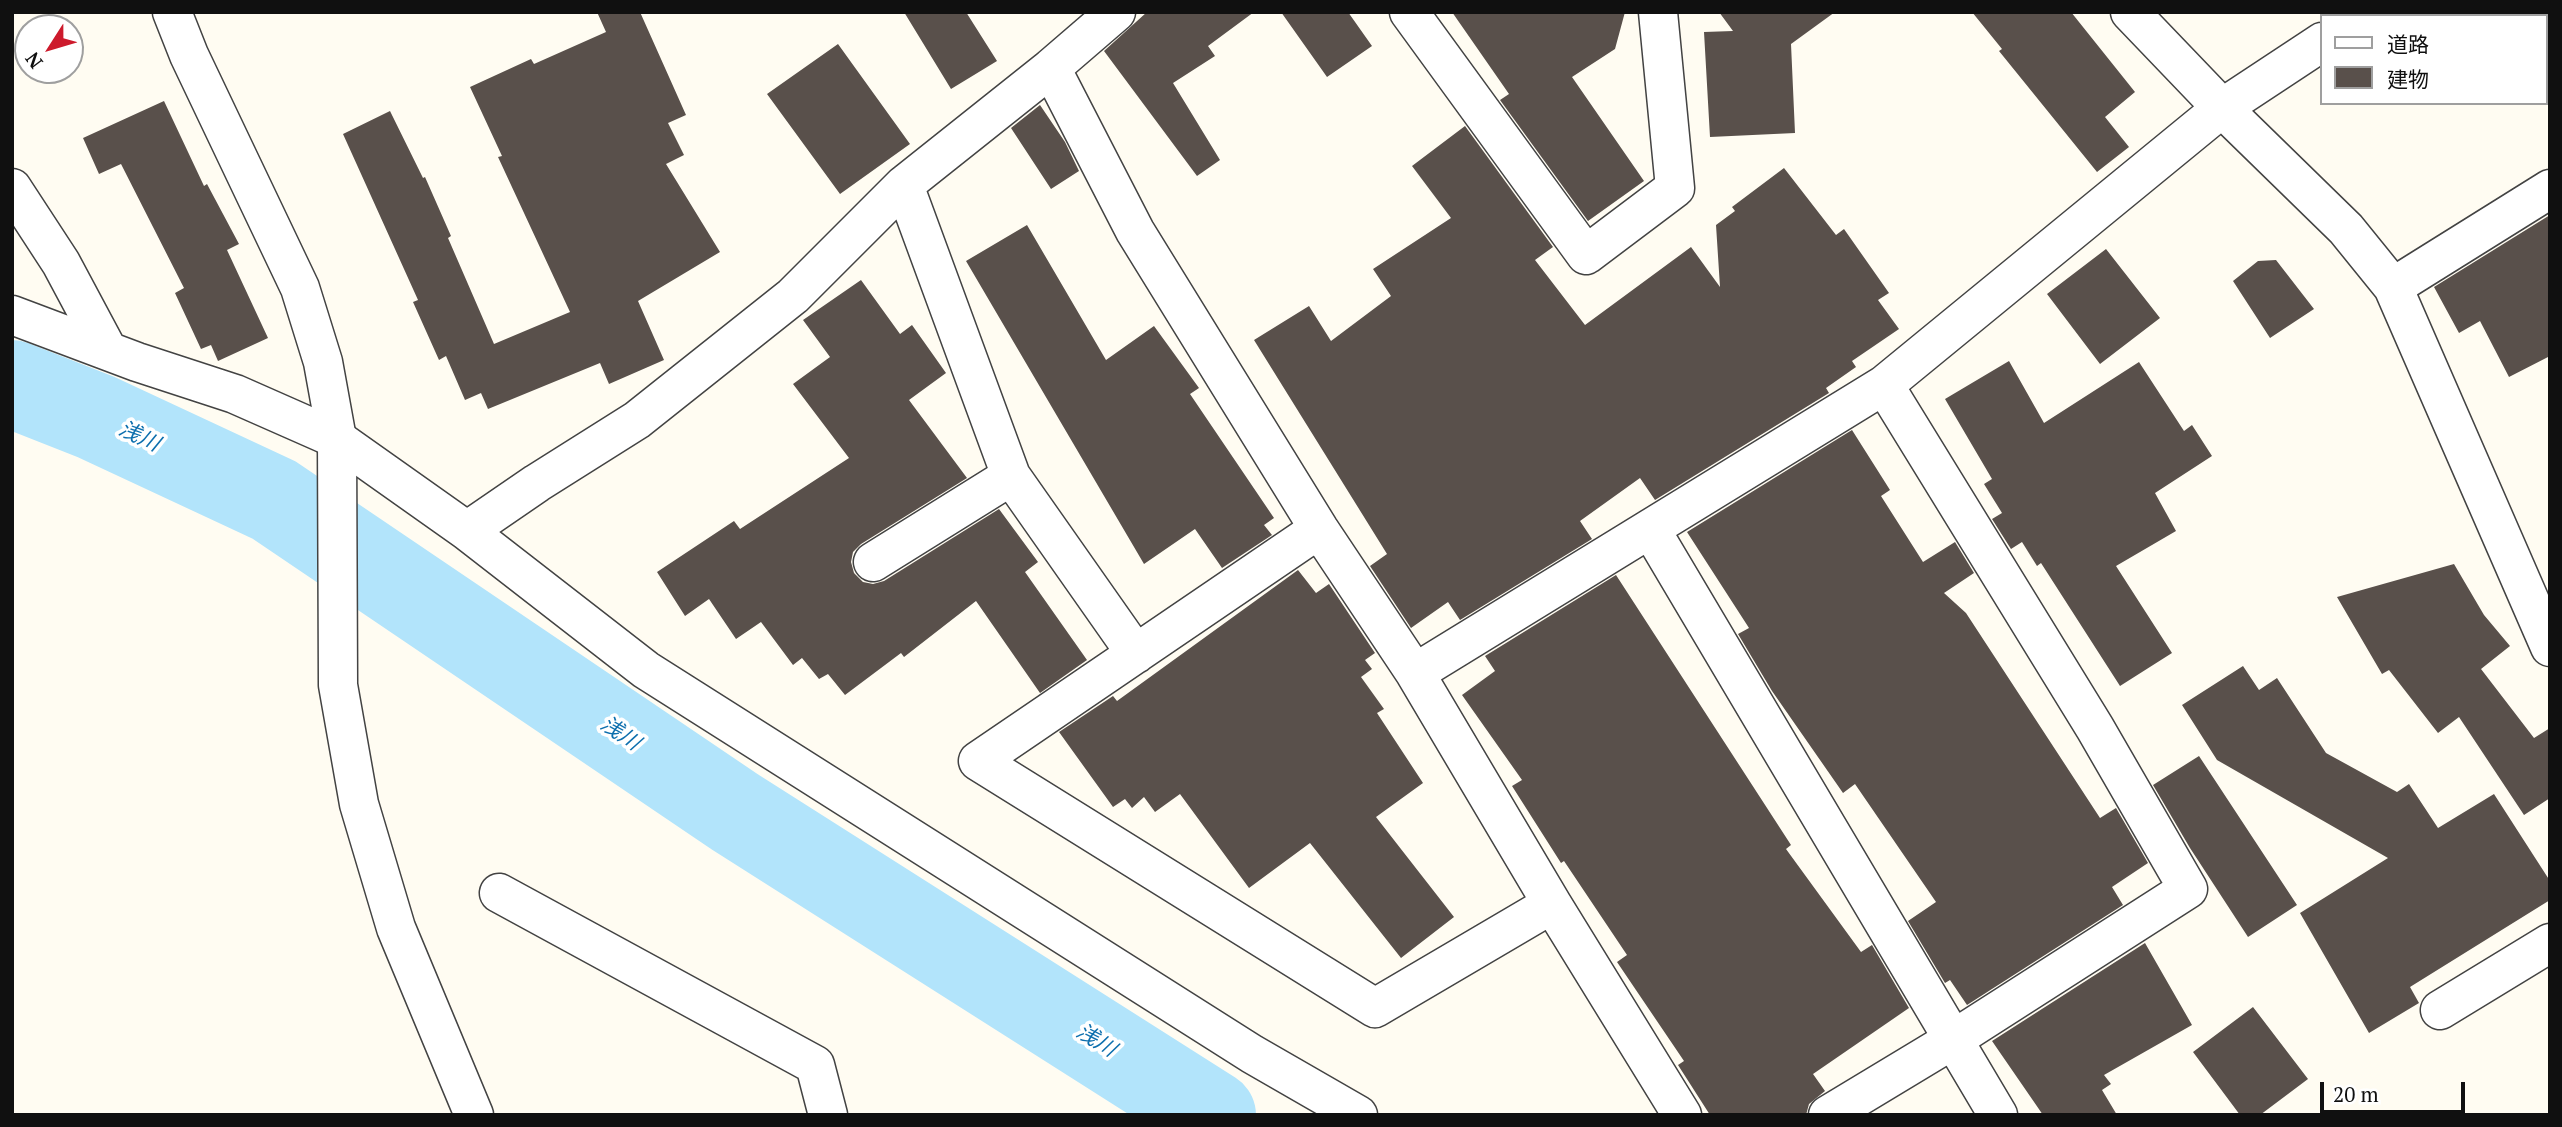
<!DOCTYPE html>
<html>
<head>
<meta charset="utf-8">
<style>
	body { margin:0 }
	#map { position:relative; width:2562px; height:1127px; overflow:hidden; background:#fffcf2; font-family:"PT Serif","Noto Sans JP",serif }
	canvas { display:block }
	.frame { position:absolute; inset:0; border:14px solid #101010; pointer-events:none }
	.legend { position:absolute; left:2320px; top:14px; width:228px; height:91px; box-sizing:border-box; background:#fff; border:2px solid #9f9f9f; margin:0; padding:9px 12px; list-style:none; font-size:21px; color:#101010 }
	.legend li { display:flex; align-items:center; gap:14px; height:35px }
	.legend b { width:35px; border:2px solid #9f9f9f }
	.north { position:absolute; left:14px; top:14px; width:70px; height:70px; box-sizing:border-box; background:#fff; border:2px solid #9f9f9f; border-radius:50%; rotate:233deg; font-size:19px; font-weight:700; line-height:28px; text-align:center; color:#101010 }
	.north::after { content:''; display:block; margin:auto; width:24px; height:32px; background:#cd1a2c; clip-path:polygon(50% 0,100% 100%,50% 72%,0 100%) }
	.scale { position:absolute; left:2320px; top:1082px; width:145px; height:32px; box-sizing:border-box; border:4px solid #101010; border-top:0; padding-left:9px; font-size:21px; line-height:24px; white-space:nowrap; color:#101010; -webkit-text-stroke:5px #fff; paint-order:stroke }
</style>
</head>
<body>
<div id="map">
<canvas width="2562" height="1127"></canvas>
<div class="frame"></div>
<ul class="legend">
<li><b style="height:9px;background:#fff"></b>道路</li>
<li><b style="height:19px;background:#59504b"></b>建物</li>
</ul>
<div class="north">N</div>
<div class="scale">20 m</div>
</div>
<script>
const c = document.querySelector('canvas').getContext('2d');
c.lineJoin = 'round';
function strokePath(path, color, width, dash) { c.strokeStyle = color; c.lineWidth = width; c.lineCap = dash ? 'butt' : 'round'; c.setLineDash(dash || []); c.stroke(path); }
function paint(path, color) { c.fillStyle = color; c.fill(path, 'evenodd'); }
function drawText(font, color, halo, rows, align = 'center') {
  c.font = font + ' "PT Serif","Noto Sans JP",serif'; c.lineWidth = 7; c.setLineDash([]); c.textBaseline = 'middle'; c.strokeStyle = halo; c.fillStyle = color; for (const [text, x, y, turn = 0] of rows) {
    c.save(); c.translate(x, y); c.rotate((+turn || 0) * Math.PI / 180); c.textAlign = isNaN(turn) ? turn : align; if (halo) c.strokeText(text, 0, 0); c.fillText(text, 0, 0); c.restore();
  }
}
strokePath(new Path2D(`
	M12,384L96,417L274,500L735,812L1212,1115`), '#b2e4fb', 88);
paint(new Path2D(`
	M597,12H640L686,115L668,123L684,155L666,164L720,252L638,301L664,360L609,384L600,363L488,409L481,393L465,400L446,356L439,360L413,302L418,300L343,134L390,111L423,178L425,177L451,236L448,238L494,344L570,312L498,157L502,156L470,87L531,59L534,64L606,32Z
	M904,12H966L997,61L951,89Z
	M1147,12H1254L1208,46L1215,56L1173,83L1220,160L1197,176L1104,51Z
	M1281,12H1348L1372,46L1327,77Z
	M1452,12H1625L1615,49L1572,77L1644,181L1588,221L1500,100L1509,94Z
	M1719,12H1835L1791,44L1795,133L1710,137L1704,32L1733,31Z
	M1972,12H2071L2135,92L2105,117L2129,147L2097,172L1999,51L2002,49Z
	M838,44L910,144L840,194L767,94Z
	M164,101L204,186L207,184L239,244L227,250L268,338L218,361L211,345L201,349L175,293L184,288L121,164L99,174L83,138Z
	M1040,105L1065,142L1079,171L1051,189L1011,128Z
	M1465,126L1553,247L1535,260L1585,325L1691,247L1720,287L1716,225L1735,211L1732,207L1784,168L1836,235L1844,229L1889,293L1878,300L1899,329L1852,361L1856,367L1826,388L1829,393L1655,500L1640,478L1580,521L1592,539L1460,620L1448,602L1411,628L1370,566L1387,554L1254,340L1309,306L1331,341L1391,296L1373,269L1451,218L1412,166Z
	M2550,215V356L2509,377L2480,321L2459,333L2434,287Z
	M1027,225L1106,360L1154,326L1199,388L1190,394L1274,518L1264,525L1272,535L1222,568L1195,529L1144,564L966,261Z
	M2106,249L2160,318L2100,364L2047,294Z
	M2276,260L2314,309L2270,338L2233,281L2258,261Z
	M861,280L900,334L912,325L946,373L909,400L967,478L861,544L853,552L851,562L854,573L863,582L873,584L884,581L999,509L1038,562L1025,572L1087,660L1040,693L976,601L904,657L901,653L845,695L828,674L819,679L802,658L793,665L761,622L736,639L709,599L685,616L657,572L734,521L740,529L849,458L793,384L830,357L803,320Z
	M2009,361L2044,423L2139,362L2184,431L2192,425L2212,456L2155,493L2176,531L2116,566L2172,653L2120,686L2041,563L2037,566L2022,542L2011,549L1992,519L2002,513L1984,484L1992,479L1945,399Z
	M1852,430L1890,490L1881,496L1923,562L1955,542L1974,573L1944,593L1966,613L2100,818L2116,808L2148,863L2112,887L2123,905L1967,1005L1950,980L1945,983L1908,921L1936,902L1855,784L1843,793L1772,691L1738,634L1749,628L1687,532Z
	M2454,564L2484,615L2510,646L2481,669L2534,738L2550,728V798L2524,815L2459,717L2438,733L2389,670L2382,674L2337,597Z
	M1298,570L1316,593L1329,584L1375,653L1365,660L1372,669L1361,677L1384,709L1377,713L1423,783L1376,817L1454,917L1401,958L1310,843L1249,888L1180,794L1155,812L1144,797L1132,808L1125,799L1113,807L1059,732L1113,696L1117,701Z
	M1616,575L1791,845L1786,849L1861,952L1872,945L1909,1008L1813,1074L1825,1091L1809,1104L1806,1115H1710L1678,1065L1684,1061L1617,962L1627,955L1564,861L1561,863L1512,786L1522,780L1462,695L1495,671L1485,656Z
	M2243,666L2259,690L2277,678L2326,753L2397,792L2409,784L2438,828L2494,794L2550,881V900L2410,987L2419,1003L2369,1033L2300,913L2388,858L2217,760L2182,705Z
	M2199,756L2297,905L2248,937L2190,848L2153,785Z
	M2145,943L2192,1025L2104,1075L2111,1084L2102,1090L2117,1115H2043L1992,1041Z
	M2253,1007L2308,1079L2260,1115H2240L2193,1052Z`), '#59504b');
const minor = new Path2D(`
	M1409,12L1586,255L1675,188L1658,12
	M2130,12L2222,108L2346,229L2393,287L2550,647
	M2363,16L2368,12
	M2546,18L2550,23
	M1051,68L1135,231L1319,529L1415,673L1552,904L1682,1115
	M904,185L1011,476L1136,654
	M12,188L61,263L108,351
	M2393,287L2550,189
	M12,315L137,362L235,394L337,439L467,531L646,670L1252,1054L1358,1115
	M1319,529L978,761L1375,1008L1552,904
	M1651,530L1998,1115
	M467,531L537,483L637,420L793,296L904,185L1051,68L1116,12
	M873,562L1011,476
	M1415,673L1884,385L2222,108L2322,42
	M499,893L815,1065L828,1115
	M2440,1010L2550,943
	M1828,1115L1954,1039L2188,889L2095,728L1884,385`);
const tertiary = new Path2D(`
	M172,12L189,55L300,288L323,362L337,439L338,685L359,804L396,928L474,1115`);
strokePath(minor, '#434343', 41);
strokePath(tertiary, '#434343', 41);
strokePath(minor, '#fff', 38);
strokePath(tertiary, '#fff', 38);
drawText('italic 21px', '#0d6fae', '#fff', [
	["浅川",139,437,25],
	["浅川",620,734,34],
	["浅川",1096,1041,32]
]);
</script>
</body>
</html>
